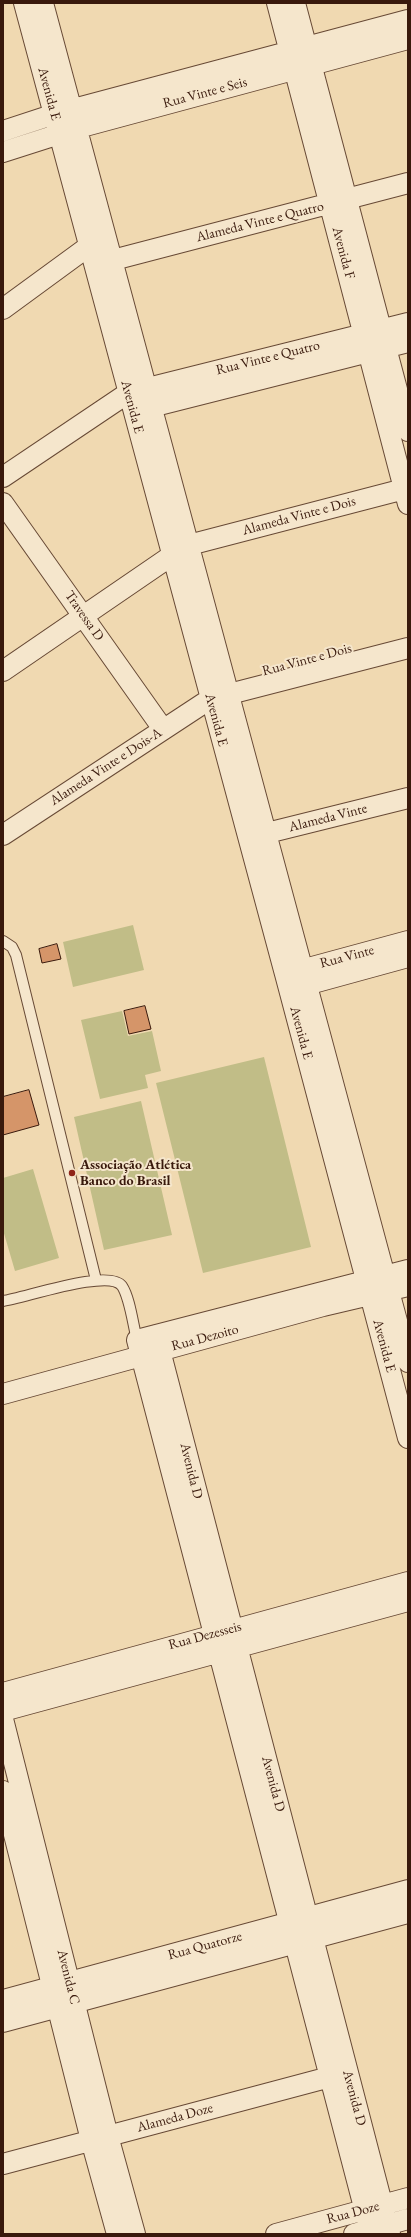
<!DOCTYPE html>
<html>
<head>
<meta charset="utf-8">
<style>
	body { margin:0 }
	#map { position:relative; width:411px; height:2237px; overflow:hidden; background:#f0d9b1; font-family:"EB Garamond",serif }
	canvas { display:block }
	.frame { position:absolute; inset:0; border:4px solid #39190c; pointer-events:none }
</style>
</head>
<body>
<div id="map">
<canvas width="411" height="2237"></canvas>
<div class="frame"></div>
</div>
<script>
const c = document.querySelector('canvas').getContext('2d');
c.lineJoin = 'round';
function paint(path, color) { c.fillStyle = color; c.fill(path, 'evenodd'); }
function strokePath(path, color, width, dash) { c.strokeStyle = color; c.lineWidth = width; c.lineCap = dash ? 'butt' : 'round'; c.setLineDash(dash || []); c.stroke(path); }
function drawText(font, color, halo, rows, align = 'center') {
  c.font = font + ' "EB Garamond",serif'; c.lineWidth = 4; c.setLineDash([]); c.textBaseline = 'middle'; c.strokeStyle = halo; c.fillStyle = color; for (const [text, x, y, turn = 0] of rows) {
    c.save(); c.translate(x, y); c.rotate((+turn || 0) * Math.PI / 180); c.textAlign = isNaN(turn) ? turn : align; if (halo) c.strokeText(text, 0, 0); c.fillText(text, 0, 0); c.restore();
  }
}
paint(new Path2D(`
	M133,925L144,970L73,987L63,942Z
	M122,1011L128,1036L152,1031L161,1071L145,1075L148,1088L100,1099L81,1020Z
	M264,1057L311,1247L203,1273L156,1083Z
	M141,1101L172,1235L104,1250L74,1117Z
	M33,1169L59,1258L15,1271L3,1230V1178Z`), '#c1bd87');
const building = new Path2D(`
	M57,944L61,959L42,963L39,949Z
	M145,1006L151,1029L129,1034L124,1011Z
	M29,1090L39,1125L3,1135V1097Z`);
paint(building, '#d59569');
strokePath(building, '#39190c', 1);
const service = new Path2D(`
	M3,941L12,947L16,955L96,1280
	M3,1301C25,1298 109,1268 122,1286C130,1298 133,1325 137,1340`);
const minor = new Path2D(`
	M24,3L285,974L408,1438
	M43,3L408,1362
	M277,3L408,504
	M295,3L408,431
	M3,131L55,114L408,20
	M3,152L78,128L408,39
	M113,260L408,183
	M3,309L89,246
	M139,410L408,342
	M3,477L128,393L408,323
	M3,503L163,729
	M189,545L408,488
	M3,671L171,556
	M3,835L210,699L408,648
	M255,836L408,798
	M290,973L408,941
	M295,988L408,957
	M156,1335L390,2234
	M3,1394L323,1306L408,1286
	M3,1693L408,1582
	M3,1711L408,1601
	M3,1719L108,2136L135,2234
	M3,1791L91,2140L117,2234
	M3,2164L341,2074
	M276,2234L408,2198
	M354,2234L408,2219
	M371,2234L137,1340L408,1270`);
const tertiary = new Path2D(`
	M3,2001L408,1891
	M3,2021L408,1912`);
strokePath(service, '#674935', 12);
strokePath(minor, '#674935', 22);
strokePath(tertiary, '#674935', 24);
strokePath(service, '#f5e6cc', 10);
strokePath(minor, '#f5e6cc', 20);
strokePath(tertiary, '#f5e6cc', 22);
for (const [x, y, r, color] of [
	[72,1173,4,"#8f2418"]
]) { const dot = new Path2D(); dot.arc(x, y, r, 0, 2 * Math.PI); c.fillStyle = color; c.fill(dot); strokePath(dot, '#f5e6cc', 1.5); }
drawText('14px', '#39190c', '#f5e6cc', [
	["Rua Vinte e Seis",205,93,-15],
	["Avenida E",49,94,75],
	["Alameda Vinte e Quatro",260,222,-14],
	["Avenida F",343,253,75],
	["Rua Vinte e Quatro",268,358,-14],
	["Avenida E",132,407,75],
	["Alameda Vinte e Dois",299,516,-15],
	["Travessa D",84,616,55],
	["Rua Vinte e Dois",307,660,-15],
	["Avenida E",216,720,75],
	["Alameda Vinte e Dois-A",106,767,-33],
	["Alameda Vinte",328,818,-14],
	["Rua Vinte",347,957,-15],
	["Avenida E",301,1033,75],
	["Rua Dezoito",205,1338,-15],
	["Avenida E",384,1346,75],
	["Avenida D",191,1471,76],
	["Rua Dezesseis",205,1636,-15],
	["Avenida D",273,1784,75],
	["Rua Quatorze",205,1946,-15],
	["Avenida C",68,1977,76],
	["Avenida D",354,2098,75],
	["Alameda Doze",175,2118,-15],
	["Rua Doze",353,2213,-15]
]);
drawText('bold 14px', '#39190c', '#f5e6cc', [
	["Associação Atlética",80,1165],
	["Banco do Brasil",80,1181]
], 'left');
</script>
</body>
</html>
